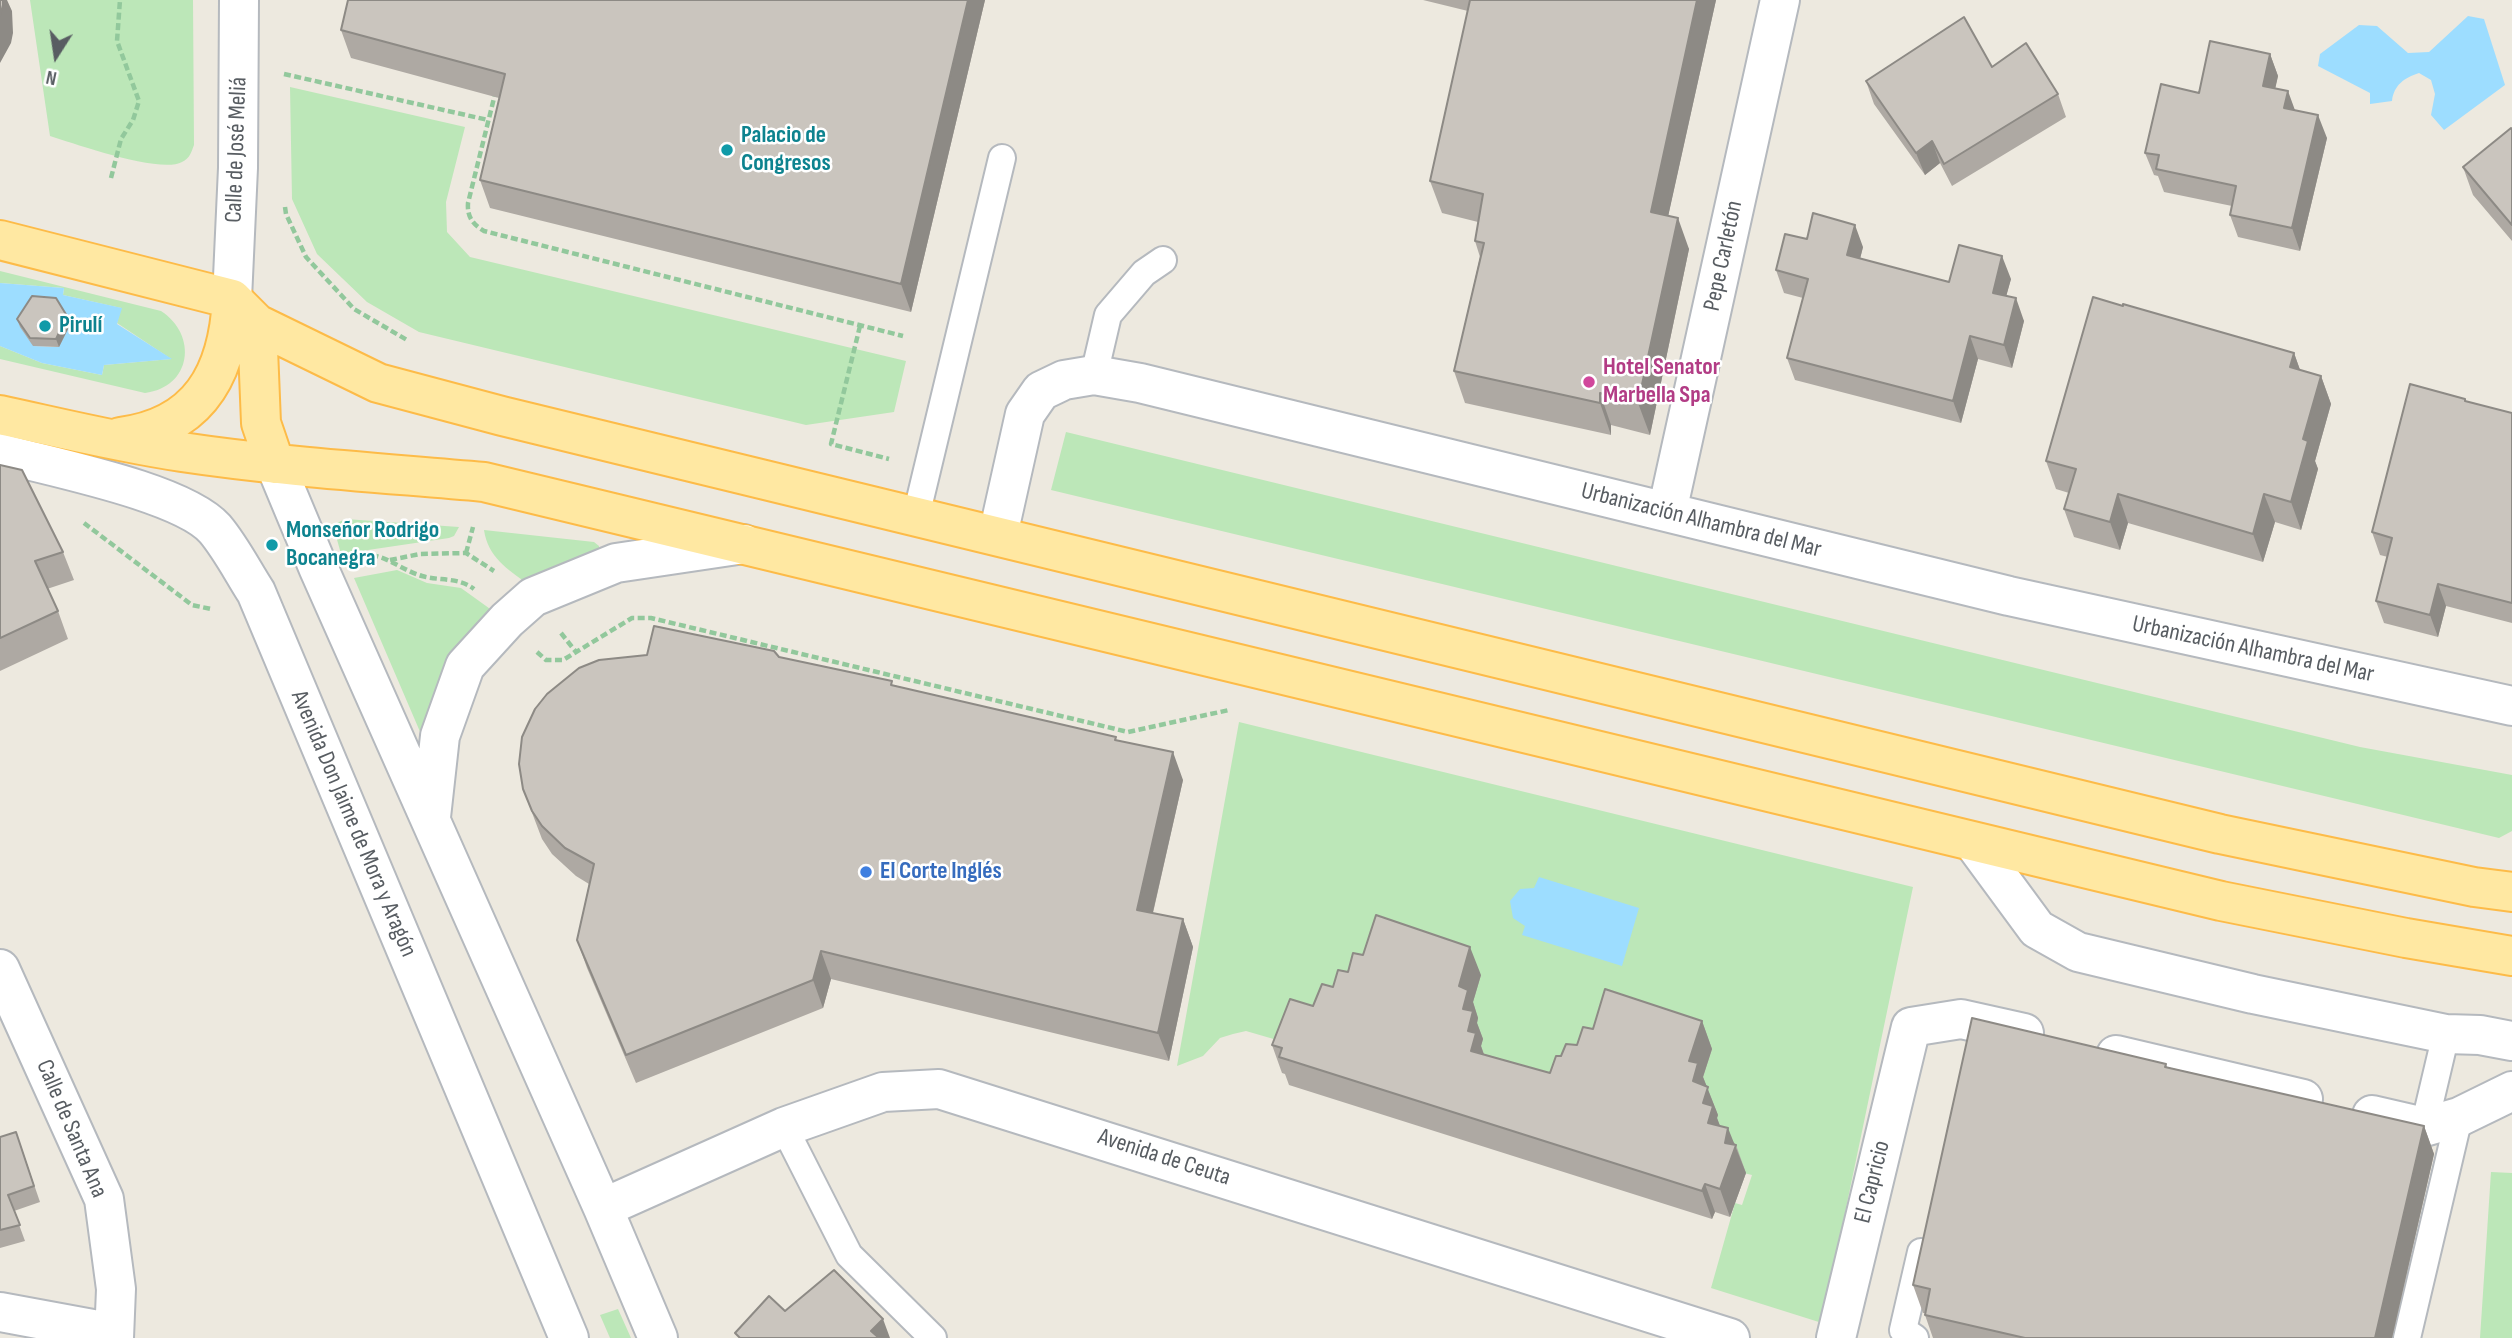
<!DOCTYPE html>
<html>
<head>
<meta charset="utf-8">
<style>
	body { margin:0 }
	#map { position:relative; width:2512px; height:1338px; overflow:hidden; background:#ede9df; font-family:"Sofia Sans Condensed",sans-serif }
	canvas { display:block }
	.north { position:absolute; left:21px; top:21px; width:70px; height:70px; -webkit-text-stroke:5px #fff; paint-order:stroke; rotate:192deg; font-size:19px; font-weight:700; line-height:28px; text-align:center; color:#585d62 }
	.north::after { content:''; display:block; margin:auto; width:24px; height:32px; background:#585d62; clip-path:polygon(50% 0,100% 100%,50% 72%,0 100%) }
</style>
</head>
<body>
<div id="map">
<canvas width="2512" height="1338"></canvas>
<div class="north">N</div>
</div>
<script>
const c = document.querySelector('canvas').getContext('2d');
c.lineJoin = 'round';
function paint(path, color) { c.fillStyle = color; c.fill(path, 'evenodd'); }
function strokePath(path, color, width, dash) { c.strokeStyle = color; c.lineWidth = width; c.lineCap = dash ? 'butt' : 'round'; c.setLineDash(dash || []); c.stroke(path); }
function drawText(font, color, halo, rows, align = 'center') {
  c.font = font + ' "Sofia Sans Condensed",sans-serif'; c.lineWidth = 5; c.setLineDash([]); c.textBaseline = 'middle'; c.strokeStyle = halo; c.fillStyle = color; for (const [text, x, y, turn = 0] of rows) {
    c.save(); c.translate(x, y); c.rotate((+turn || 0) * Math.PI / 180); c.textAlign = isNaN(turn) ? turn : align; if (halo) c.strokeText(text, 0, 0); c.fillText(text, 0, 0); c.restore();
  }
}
paint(new Path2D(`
	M30,0H193L194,145C191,153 190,158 182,162C160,174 76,144 50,136Z
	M290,87L465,127L446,202L447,232L470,257L906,361L894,412L806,425L419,332L367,302L317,254L292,199Z
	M0,271L161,311C198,335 192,387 145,393L0,359V346L42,363L102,375L104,365L171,359L117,323L121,308L63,295L64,288L0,283Z
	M1066,432L2360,747L2512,775V831L2499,838L1051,490Z
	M345,519L459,527L454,536L449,538L341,554L333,525Z
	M484,530L594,542L599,546V551L528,584C507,569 488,557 484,530Z
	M397,570L427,583L461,588L493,611L433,706L421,734L354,578Z
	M1239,722L1913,887L1822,1323L1711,1288L1735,1203L1742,1205L1752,1175L1735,1171L1718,1151L1699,1089L1712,1048L1572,1084L1277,1040L1246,1031L1233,1034L1220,1038L1203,1056L1177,1066Z
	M2491,1172L2512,1173V1338H2480Z
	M618,1309L631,1338H610L600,1315Z`), '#bce7b8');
paint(new Path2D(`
	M2468,16L2484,19L2505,85L2444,130L2431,115L2435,94L2431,80L2419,73C2404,78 2394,85 2392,101L2370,104V93L2318,66L2320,54L2359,25L2377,26L2408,53L2429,52Z
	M0,283L64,288L63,295L122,308L117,324L172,359L104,365L102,375L42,363L0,346ZM69,325L58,347L33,346Z
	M1539,877L1639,908L1622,966L1522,935L1525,926L1513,918L1510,901L1520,889L1534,888Z`), '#9dddff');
const service = new Path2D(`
	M1094,375L1108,315L1144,273L1163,260
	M916,516L1002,158
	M784,1127L849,1255L933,1338
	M2424,1127L2446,1034
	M1915,1338L1903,1330L1921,1252
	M2407,1338L2459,1117`);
const minor = new Path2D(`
	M232,299L238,168L239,0
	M0,453C51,467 182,492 215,529C231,548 243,572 256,592L569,1338
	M275,464L318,567L603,1208L658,1338
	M1667,512L1780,0
	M998,535L1025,414L1041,391L1064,380L1094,375L1140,383L2009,596L2512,706
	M431,817L440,736L465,666L507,620L533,597L616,563L744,544
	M1973,842L2037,929L2078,952L2253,994L2446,1034L2480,1035L2512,1041
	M0,969L104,1199L116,1289L114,1338
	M2116,1055L2303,1099
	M2372,1115L2424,1127L2459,1117L2512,1091
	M603,1208L784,1127L883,1092L939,1089L1730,1338
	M0,1312L114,1333
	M1836,1338L1911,1027L1961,1019L2024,1033`);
const primary = new Path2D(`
	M0,240L232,299L257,324L378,383L502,416L2220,834L2474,887L2512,892
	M257,324L261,423L275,464
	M0,415C60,428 121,443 182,452C282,467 383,473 484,482L2221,901L2406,938L2512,956
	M120,437C199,427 228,374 232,299`);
strokePath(service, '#b5b9be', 30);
strokePath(minor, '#b5b9be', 42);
strokePath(primary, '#fdbb48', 42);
strokePath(new Path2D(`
	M284,74L488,120
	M496,90L468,203C467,216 472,224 484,231L903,336
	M111,178L121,139L133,120L139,101L117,41L120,0
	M285,207L286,214L306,257L354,309L407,340
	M860,326L831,444L889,459
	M84,523L192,605L211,609
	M466,553L473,527
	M361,554C386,554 399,569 422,576C439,581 459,577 474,589
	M390,560L420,554L466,553L494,571
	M561,633L576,652
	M537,652L546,660H563L632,618H651L1128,732L1229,710`), '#92c89c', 4.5, [7, 3.5]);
strokePath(service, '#fff', 26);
strokePath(minor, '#fff', 38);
strokePath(primary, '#ffe8a2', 38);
paint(new Path2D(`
	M348,0H985L911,312L490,208L480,180L499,98L351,58L341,30Z
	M1423,0H1716L1668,216L1689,249L1650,435L1611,425V435L1465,403L1454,371L1480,257L1475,241L1478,222L1442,213L1430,181L1468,11Z
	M2270,54L2278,76L2275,88L2295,110L2327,138L2300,251L2238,237L2230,215L2232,206L2164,192L2158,176L2154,175L2145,153L2199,93Z
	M1992,67L2058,94L2066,117L1952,186L1940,163L1925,175L1874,104L1866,81Z
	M2512,130V241L2473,195L2463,167Z
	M1807,239L1863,247L1860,259L1949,282L2011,279L2006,296L2024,321L2012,368L1978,359L1961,423L1795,380L1787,358L1803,298L1784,293L1776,270Z
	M2123,306L2294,353L2300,370L2321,376L2331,404L2315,461L2318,469L2301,530L2275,522L2263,562L2128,523L2120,550L2074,537L2064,509L2069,493L2056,489L2046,461Z
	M67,316L70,325L59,347L33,346L20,327L17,319Z
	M2466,402L2512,413V623L2446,606L2438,637L2384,623L2376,601L2388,557L2380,555L2372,532Z
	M0,465L63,552L74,580L47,589L58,611L68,639L0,671Z
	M779,657L1117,740L1183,780L1153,913L1183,919L1193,947L1169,1061L831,979L823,1008L636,1083L587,968L577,940L589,884L576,876L552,854L542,839L523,789Z
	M1348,972L1481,975L1473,1002L1478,1018L1477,1023L1483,1039L1481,1046L1484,1054L1550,1073L1561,1056L1577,1045L1593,1029L1702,1021L1712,1049L1703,1077L1718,1115L1717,1118L1720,1126L1736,1145L1746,1173L1730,1217L1715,1212L1712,1219L1289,1085L1285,1074L1282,1073L1272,1045L1313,1006Z
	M2166,1064L2167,1067L2424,1126L2434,1154L2392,1338H1933L1925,1315V1313H1923L1913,1285Z
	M16,1132L40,1202L14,1211L25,1241L0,1248V1137Z`), '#aea9a3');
paint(new Path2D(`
	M3,0H7L12,11L13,33L11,43L0,63V16Z
	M968,0H985L911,312L901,284Z
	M1697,0H1716L1662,244L1651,212Z
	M2270,54L2278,76L2271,108L2263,86Z
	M2288,91L2296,113L2284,108Z
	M2318,115L2327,138L2300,251L2292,228Z
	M1932,141L1940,163L1925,175L1916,153Z
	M1678,218L1689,249L1650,435L1638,403Z
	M1855,225L1863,247L1855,278L1847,255Z
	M2002,256L2011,279L2001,315L1993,293Z
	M2016,298L2024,321L2012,368L2004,345Z
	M67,316L70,325L59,347L56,339Z
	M1970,336L1978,359L1961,423L1953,401Z
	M2294,353L2304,381L2290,367Z
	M2321,376L2331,404L2315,461L2318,469L2301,530L2291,502L2303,439Z
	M1600,393L1611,425V435L1600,403Z
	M2118,494L2128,523L2120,550L2110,522Z
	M2264,494L2275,522L2263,562L2253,534Z
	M2438,584L2446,606L2438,637L2430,615Z
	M1173,752L1183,780L1147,938L1137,910Z
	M1183,919L1193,947L1169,1061L1158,1033Z
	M1470,947L1481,975L1473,1002L1478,1018L1477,1023L1483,1039L1481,1046L1486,1061L1471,1051L1459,986Z
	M821,951L831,979L823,1008L813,980Z
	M1702,1021L1712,1049L1703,1077L1718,1115L1717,1118L1723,1134L1708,1123L1693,1081L1689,1061Z
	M2424,1126L2434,1154L2392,1338H2375Z
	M1728,1128L1746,1173L1730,1217L1720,1189L1725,1143Z
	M1705,1184L1715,1212L1712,1219L1702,1191Z
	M883,1319L890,1338H874L871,1331Z`), '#8d8a85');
const building = new Path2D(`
	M0,0H3V5L0,16Z
	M348,0H968L901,284L480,180L505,74L341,30Z
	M1470,0H1697L1651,212L1678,218L1638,403L1600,393V403L1454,371L1484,243L1475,241L1483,194L1430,181Z
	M1964,17L1992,67L2026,43L2058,94L1944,164L1932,141L1916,153L1866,81Z
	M2210,41L2270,54L2263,86L2288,91L2284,108L2318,115L2292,228L2230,215L2236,186L2156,169L2159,155L2145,153L2161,84L2199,93Z
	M2511,128L2512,130V225L2463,167Z
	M1813,213L1855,225L1847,255L1949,282L1959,245L2002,256L1993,293L2016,298L2004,345L1970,336L1953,401L1787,358L1808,279L1776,270L1785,234L1807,239Z
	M32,296L56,298L67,316L56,339L30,338L17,319Z
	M2093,297L2123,306V304L2294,353L2290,367L2321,376L2303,439L2308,441L2291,502L2264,494L2253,534L2118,494L2110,522L2064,509L2076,469L2046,461Z
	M2410,384L2465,399V401L2512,413V603L2438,584L2430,615L2376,601L2392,538L2372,532Z
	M0,465L22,470L63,552L35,561L58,611L0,638Z
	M654,626L774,651L779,657L892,681L891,685L1116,737L1115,740L1173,752L1137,910L1183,919L1158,1033L821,951L813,980L626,1055L577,940L594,864L565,848L542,826L532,811L523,789L519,764L522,737L535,709L547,694L579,668L599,660L647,655Z
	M1376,915L1470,947L1459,986L1468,990L1463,1009L1473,1011L1468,1031L1476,1033L1471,1051L1550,1073L1556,1056H1561L1566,1044L1577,1045L1583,1027L1593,1029L1605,989L1702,1021L1689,1061L1698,1063L1693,1081L1708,1087L1703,1103L1713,1106L1708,1123L1728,1128L1725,1143L1736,1145L1720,1189L1705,1184L1702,1191L1279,1057L1282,1048L1272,1045L1290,999L1313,1006L1322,984L1333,987L1338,970L1348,972L1353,953L1363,955Z
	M1972,1018L2166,1064L2165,1067L2424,1126L2375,1338H2025L1925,1315L1930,1289L1913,1285Z
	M16,1132L34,1186L8,1195L20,1225L0,1230V1137Z
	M834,1270L883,1319L871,1331L879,1338H740L735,1333L769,1296L785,1311Z`);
paint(building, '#cac5be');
strokePath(building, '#8d8a85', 2);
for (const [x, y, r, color] of [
	[727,150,7,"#0f9aa8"],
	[45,326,7,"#0f9aa8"],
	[1589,382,7,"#d1479c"],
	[272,545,7,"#0f9aa8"],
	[866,872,7,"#3f7fe0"]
]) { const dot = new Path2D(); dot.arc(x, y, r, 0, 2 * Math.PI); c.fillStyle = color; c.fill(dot); strokePath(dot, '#fff', 2.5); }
drawText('bold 24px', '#0d838f', '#fff', [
	["Palacio de",741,136],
	["Congresos",741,164],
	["Pirulí",59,326],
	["Monseñor Rodrigo",286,531],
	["Bocanegra",286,559]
], 'left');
drawText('24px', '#585d62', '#fff', [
	["Calle de José Meliá",237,150,-88],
	["Pepe Carletón",1724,256,-78],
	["Urbanización Alhambra del Mar",1701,521,14],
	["Urbanización Alhambra del Mar",2253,650,12],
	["Avenida Don Jaime de Mora y Aragón",353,824,67],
	["Calle de Santa Ana",71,1129,67],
	["Avenida de Ceuta",1164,1158,18],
	["El Capricio",1873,1182,-76]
]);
drawText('bold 24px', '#b23c85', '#fff', [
	["Hotel Senator",1603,368],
	["Marbella Spa",1603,396]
], 'left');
drawText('bold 24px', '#366cbe', '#fff', [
	["El Corte Inglés",880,872]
], 'left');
</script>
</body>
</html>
